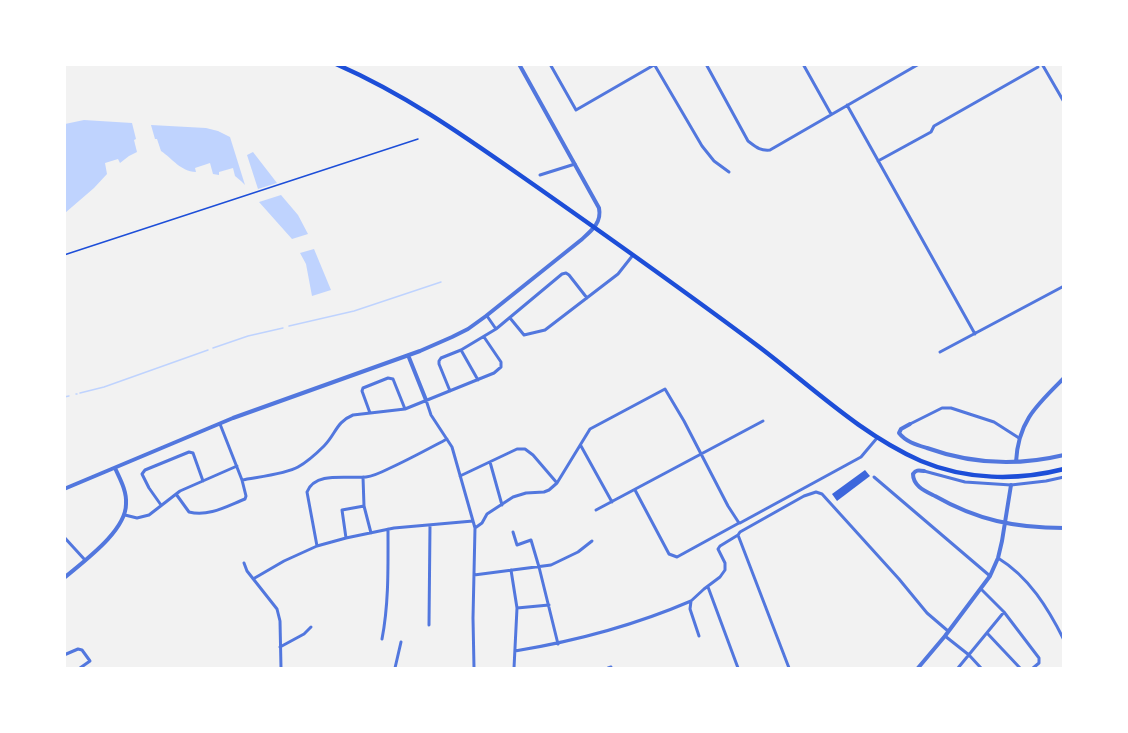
<!DOCTYPE html>
<html>
<head>
<meta charset="utf-8">
<style>
	body { margin:0 }
	#map { position:relative; width:1128px; height:733px; overflow:hidden; background:#f2f2f2; font-family:Cabin,sans-serif }
	canvas { display:block }
	.frame { position:absolute; inset:0; border:66px solid #fff; pointer-events:none }
</style>
</head>
<body>
<div id="map">
<canvas width="1128" height="733"></canvas>
<div class="frame"></div>
</div>
<script>
const c = document.querySelector('canvas').getContext('2d');
c.lineJoin = 'round';
function paint(path, color) { c.fillStyle = color; c.fill(path, 'evenodd'); }
function strokePath(path, color, width, dash) { c.strokeStyle = color; c.lineWidth = width; c.lineCap = dash ? 'butt' : 'round'; c.setLineDash(dash || []); c.stroke(path); }
paint(new Path2D(`
	M84,120L132,123L136,139L134,140L137,152L129,156L120,163L118,159L105,163L107,174L94,188L65,213V124Z
	M151,125L206,128L218,131L230,137L245,185L241,181L235,176L233,168L219,172V175L213,174L210,163L195,168L196,172C180,171 173,159 161,151L157,139H155Z
	M253,152L277,183L258,189L247,155Z
	M281,195L298,215L308,234L292,239L259,202Z
	M314,249L331,290L312,296L306,264L300,253Z`), '#bfd3fe');
strokePath(new Path2D(`
	M289,326L354,311L441,282
	M213,348L248,336L283,328
	M80,393L104,387L208,350
	M76,394H77
	M64,397L69,396`), '#bfd3fe', 1.5);
paint(new Path2D(`
	M865,470L870,476L837,501L832,494Z`), '#3d67dc');
strokePath(new Path2D(`
	M64,255L418,139`), '#1d4ed8', 1.5);
strokePath(new Path2D(`
	M550,64L576,110L654,65
	M654,64L702,146L714,161L729,172
	M706,64L748,141C756,147 760,151 770,150L919,64
	M803,64L831,114
	M1042,64L1064,102
	M847,105L975,334
	M878,161L931,132L934,126L1038,67
	M540,175L575,164
	M487,316L496,329
	M510,318L524,335L545,330L618,274L633,255
	M461,350L478,380
	M940,352L1064,286
	M450,391L439,364V361L441,358L461,350L496,329L562,274L566,273L569,275L587,298
	M426,400L431,415L452,447L475,528L473,618L474,668
	M370,413L362,391L363,388L388,378L393,379L405,409
	M910,424L942,408H951L994,422L1019,438
	M581,446L612,502
	M490,462L502,505
	M924,471L965,482L1011,485L1046,481L1064,477
	M460,476L517,449H525L533,455L557,483
	M363,477L364,506L371,533
	M874,477L990,576
	M242,480C257,477 286,474 298,467C307,462 317,453 324,446C336,434 336,422 353,415L405,409L494,373L501,367V362L484,337
	M176,494L189,512C209,517 227,506 245,499L246,496L242,480L220,424
	M161,505L149,488L142,474L145,470L189,452L193,453L203,481
	M596,510L763,421
	M125,515L137,518L149,515L180,491L237,466
	M740,523L861,457L877,438
	M475,528L482,523L487,514L513,497L526,493L544,492L549,490L557,483L590,429L665,389L684,421L728,506L739,523L677,557L669,554L635,490
	M513,532L517,545L531,540L539,567L558,644
	M738,535L789,668
	M64,537L85,560
	M346,538L342,510L364,506
	M317,546L307,492C315,471 348,479 366,477C374,476 382,472 388,469C408,460 428,449 447,439
	M998,558C1029,577 1048,608 1064,640
	M244,563L247,571L277,609L280,621L281,668
	M511,570L517,608L514,668
	M474,575L551,565L578,552L592,541
	M253,579L284,561L317,546L346,538L394,528L473,521
	M708,587L738,668
	M981,589L1004,612L1039,658V663L1033,668
	M517,608L549,605
	M429,625L430,525
	M987,633L1020,668
	M699,636L690,609L691,601L704,589L720,577L725,570V563L718,549L720,546L738,535L740,532L804,496L816,492L822,494L899,579L927,613L948,631
	M945,636L969,655L981,668
	M382,639C389,603 388,565 388,529
	M280,647L304,634L311,627
	M515,651C576,641 633,626 691,601
	M64,655L78,649L82,650L90,661L80,668
	M395,668L401,642
	M608,668L611,667
	M958,668L1004,612`), '#5277de', 3);
strokePath(new Path2D(`
	M408,355L426,400
	M910,424L901,429L899,433C906,442 917,445 927,448C971,464 1018,466 1064,455
	M1016,462C1018,421 1037,405 1064,378
	M924,471C918,470 916,470 913,474C913,486 925,491 935,496C977,520 1015,528 1064,528
	M64,489L233,418L420,351L452,337L468,329L486,316L581,240C591,231 602,223 599,208L519,64
	M64,578C84,561 126,531 126,504C127,491 120,479 115,468
	M918,668L945,636L990,576L998,558L1002,541L1011,485`), '#5277de', 4);
strokePath(new Path2D(`
	M336,64C411,97 471,141 537,187C611,239 686,292 758,346C811,386 860,434 921,461C966,480 1017,481 1064,469`), '#1d4ed8', 4.5);
</script>
</body>
</html>
